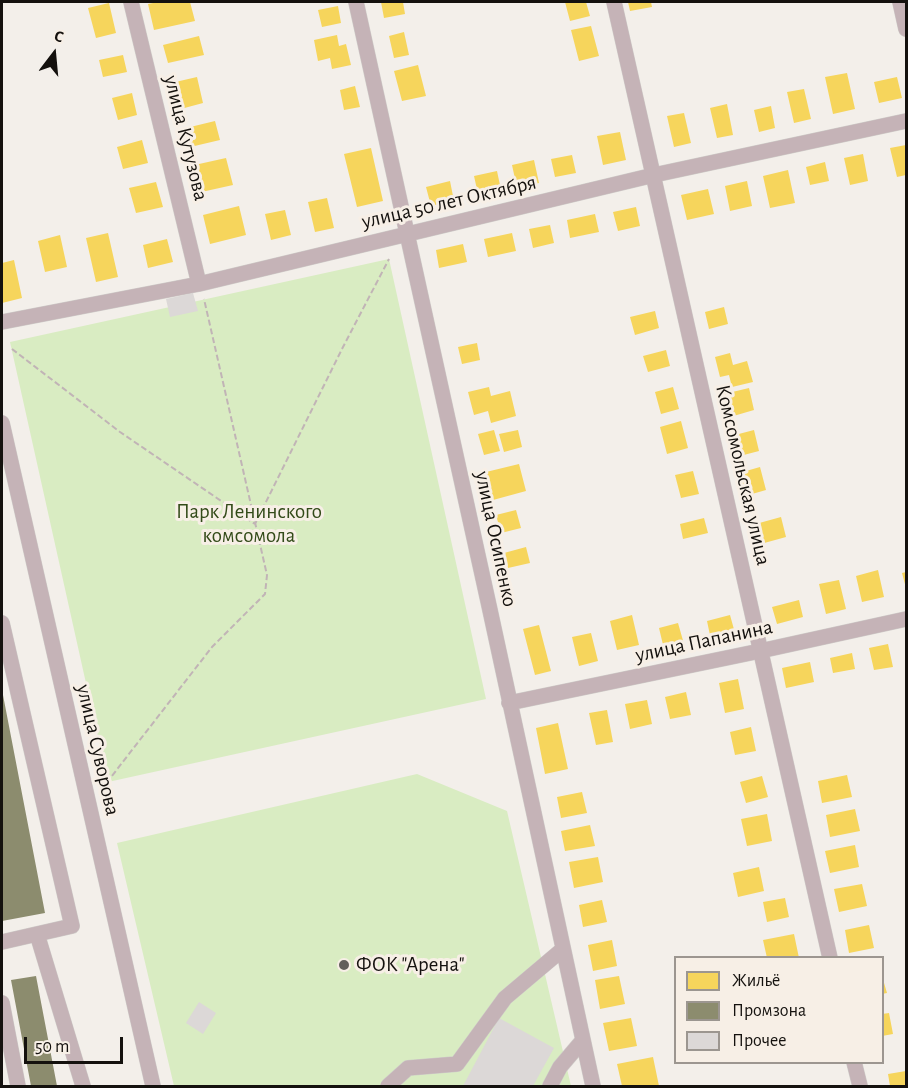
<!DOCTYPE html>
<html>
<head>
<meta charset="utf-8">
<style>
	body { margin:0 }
	#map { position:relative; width:908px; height:1088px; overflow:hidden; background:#f3efea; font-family:"Alegreya Sans",sans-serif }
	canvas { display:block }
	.frame { position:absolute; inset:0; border:3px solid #14110e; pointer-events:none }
	.legend { position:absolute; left:674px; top:956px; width:210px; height:108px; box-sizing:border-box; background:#f7efe6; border:2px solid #9c9690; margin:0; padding:8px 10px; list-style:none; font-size:18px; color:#14110e }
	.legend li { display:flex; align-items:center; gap:12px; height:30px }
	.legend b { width:30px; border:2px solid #9c9690 }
	.north { position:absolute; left:24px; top:24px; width:60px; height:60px; -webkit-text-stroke:4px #f7efe6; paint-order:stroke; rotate:16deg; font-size:16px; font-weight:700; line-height:24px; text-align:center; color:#14110e }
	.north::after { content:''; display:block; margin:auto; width:21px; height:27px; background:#14110e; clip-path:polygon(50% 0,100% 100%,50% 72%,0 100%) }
	.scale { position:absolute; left:24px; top:1037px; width:99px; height:27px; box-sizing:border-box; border:3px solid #14110e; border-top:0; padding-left:8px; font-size:18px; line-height:21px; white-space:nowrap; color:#14110e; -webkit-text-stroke:4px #f7efe6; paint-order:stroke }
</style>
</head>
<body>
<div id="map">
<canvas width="908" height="1088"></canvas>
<div class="frame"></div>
<ul class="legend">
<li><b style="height:16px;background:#f6d55c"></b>Жильё</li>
<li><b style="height:16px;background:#8c8c6e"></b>Промзона</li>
<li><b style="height:16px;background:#dcd8d7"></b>Прочее</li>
</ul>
<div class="north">С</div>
<div class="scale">50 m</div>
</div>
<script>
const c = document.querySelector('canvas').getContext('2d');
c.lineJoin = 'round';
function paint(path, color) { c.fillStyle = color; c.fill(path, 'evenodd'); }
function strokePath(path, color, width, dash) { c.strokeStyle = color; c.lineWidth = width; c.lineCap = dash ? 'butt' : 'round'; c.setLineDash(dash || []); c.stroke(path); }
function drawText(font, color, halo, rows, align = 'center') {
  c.font = font + ' "Alegreya Sans",sans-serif'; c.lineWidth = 6; c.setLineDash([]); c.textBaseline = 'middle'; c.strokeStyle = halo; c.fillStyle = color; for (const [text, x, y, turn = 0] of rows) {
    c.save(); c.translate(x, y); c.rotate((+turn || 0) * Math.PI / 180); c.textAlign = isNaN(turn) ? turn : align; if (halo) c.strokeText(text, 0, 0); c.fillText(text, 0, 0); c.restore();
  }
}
paint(new Path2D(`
	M389,259L486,699L108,782L10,342Z
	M417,774L507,811L571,1086H174L117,843Z`), '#d9ecc2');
paint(new Path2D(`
	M158,2H190L195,21L154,30L148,4Z
	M381,2H403L405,14L384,18Z
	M565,2H586L590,16L570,21Z
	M628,2H651L652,7L630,11Z
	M109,3L116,33L96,38L88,8Z
	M338,6L341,23L322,27L318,10Z
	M591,26L599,56L579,61L571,30Z
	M404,32L409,55L394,58L389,36Z
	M337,35L339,46L346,44L351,65L332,69L330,58L318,61L314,40Z
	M199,36L204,55L168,63L163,45Z
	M123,55L127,72L103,77L99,60Z
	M418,65L426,96L402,101L394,71Z
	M847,73L855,109L833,114L825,77Z
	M197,77L203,103L177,110L171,83Z
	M897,77L902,98L879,103L874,82Z
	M355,86L360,107L344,110L340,90Z
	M804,89L811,119L794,123L787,92Z
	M132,93L137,115L118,120L112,98Z
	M727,104L733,135L717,138L710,108Z
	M771,106L775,128L759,132L754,110Z
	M684,113L691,143L674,147L667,116Z
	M215,121L220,140L186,148L182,129Z
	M620,132L626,160L603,165L597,136Z
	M142,140L148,163L123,169L117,147Z
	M906,145V175L897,177L890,148Z
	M371,148L383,201L357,207L344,154Z
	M863,154L868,181L850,185L844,158Z
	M572,155L576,173L555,177L551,159Z
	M226,158L233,185L197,193L190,166Z
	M534,160L539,183L517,188L512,165Z
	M825,162L829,181L810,185L806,167Z
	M788,170L795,203L770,208L763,176Z
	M497,171L501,190L478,194L474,176Z
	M450,181L454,201L431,206L426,187Z
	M747,181L752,206L730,211L725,186Z
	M156,182L163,207L136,213L129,188Z
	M708,189L714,214L687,220L681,195Z
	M327,198L334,228L315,232L308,202Z
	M239,206L246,235L210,244L203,215Z
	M636,207L640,226L618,231L613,212Z
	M285,210L291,235L271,240L265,214Z
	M595,214L599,232L570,238L567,220Z
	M550,225L554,243L533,248L529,229Z
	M108,233L118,277L96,282L86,238Z
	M512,233L516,251L488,257L484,239Z
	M60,235L67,267L45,272L38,241Z
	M167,239L173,262L148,268L143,245Z
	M463,244L467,262L439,268L436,250Z
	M14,260L22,298L2,303V263Z
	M724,307L728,324L709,329L705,312Z
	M655,311L659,328L635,335L630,317Z
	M477,343L480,360L462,364L458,347Z
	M666,350L670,366L648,372L643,356Z
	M730,353L733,365L747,361L753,382L732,387L729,375L720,377L715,357Z
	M489,387L491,396L510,391L516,416L491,423L488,411L474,415L468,392Z
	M673,387L679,409L661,414L655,392Z
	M749,388L754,410L730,417L724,394Z
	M681,421L688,448L667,454L660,427Z
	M494,430L500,451L484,455L478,434Z
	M518,430L522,447L504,452L499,434Z
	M754,430L759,451L736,457L731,436Z
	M519,464L526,491L493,500L486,472Z
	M760,467L766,490L745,496L739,473Z
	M693,471L699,494L681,498L675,475Z
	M516,510L521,528L501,533L496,515Z
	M781,517L786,537L757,545L752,525Z
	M704,518L708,533L683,539L680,524Z
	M526,547L530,563L508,568L504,553Z
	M878,570L884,597L862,602L856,576Z
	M906,572V588L902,573Z
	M839,580L846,609L826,614L819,584Z
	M799,600L803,617L777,624L772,607Z
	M632,615L639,645L617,650L610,621Z
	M730,615L735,633L711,640L707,621Z
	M678,623L684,644L664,649L659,628Z
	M539,625L551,671L535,675L523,629Z
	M591,633L598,661L579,666L572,637Z
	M888,644L893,667L874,670L869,648Z
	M852,653L855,669L833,673L830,658Z
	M810,662L814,682L786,688L782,668Z
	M738,679L744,709L725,713L719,683Z
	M686,692L691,715L670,719L665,697Z
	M647,700L652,724L630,729L625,704Z
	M607,710L613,742L596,745L589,713Z
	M558,723L568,769L545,774L536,728Z
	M751,727L756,751L735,755L730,732Z
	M847,775L852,797L822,803L818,781Z
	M762,776L768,797L746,803L740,782Z
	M582,792L587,813L561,818L557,797Z
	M855,809L860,831L830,837L826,815Z
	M767,814L772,841L747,846L741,819Z
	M590,825L595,846L565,851L561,831Z
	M855,845L859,867L830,873L825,851Z
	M598,857L603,882L574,888L569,862Z
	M759,867L764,891L738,897L733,873Z
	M862,884L867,906L839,912L834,889Z
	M785,898L789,917L767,922L763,902Z
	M602,900L607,922L583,927L579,905Z
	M869,925L874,948L849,953L845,930Z
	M794,934L799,958H767L763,940Z
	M612,940L617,966L593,971L588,945Z
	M619,976L625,1004L600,1009L595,980Z
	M882,976L887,993L882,994Z
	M889,1013L893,1034L882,1036V1014Z
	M631,1018L637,1046L609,1051L603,1023Z
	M653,1057L659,1086H622L617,1064Z
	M906,1071V1086H890L888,1074Z`), '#f6d55c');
paint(new Path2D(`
	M2,695H3L45,913L2,921Z
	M36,976L57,1086H31L11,980Z`), '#8c8c6e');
paint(new Path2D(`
	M193,293L198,311L170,317L166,299Z
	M199,1002L216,1013L203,1034L186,1023Z
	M499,1018L554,1048L533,1086H463Z`), '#dcd8d7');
const minor = new Path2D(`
	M131,2L199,284
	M356,2C438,362 514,725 593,1086
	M614,2L830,958
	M900,2L906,29
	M2,322L199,284L654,175L906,121
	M2,423L153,1086
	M2,623L72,926L2,942
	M509,703L760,651L906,619
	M37,934L83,1086
	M2,1003L18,1086
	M854,1062L860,1086
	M388,1086L408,1068L457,1064L505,998L563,949
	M550,1086L560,1067L583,1040`);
strokePath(minor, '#cecbc8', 16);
strokePath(new Path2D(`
	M12,349L120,432L255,524L343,347L389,259
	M101,790L212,647L265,594L267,575L204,299`), '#c1b4b6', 2, [6, 3]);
strokePath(minor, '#c5b3b7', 15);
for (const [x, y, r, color] of [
	[344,965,6,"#625f5b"]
]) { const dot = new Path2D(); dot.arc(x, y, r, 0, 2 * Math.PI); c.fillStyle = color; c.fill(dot); strokePath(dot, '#f7efe6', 2); }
drawText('21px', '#14110e', '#f7efe6', [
	["улица Кутузова",186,138,76],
	["улица 50 лет Октября",449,202,-13],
	["Комсомольская улица",743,475,77],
	["улица Осипенко",496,539,78],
	["улица Папанина",704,641,-12],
	["улица Суворова",98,750,77]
]);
drawText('21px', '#334b19', '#f7efe6', [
	["Парк Ленинского",249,512],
	["комсомола",249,536]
]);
drawText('21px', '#14110e', '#f7efe6', [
	["ФОК \"Арена\"",356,965]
], 'left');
</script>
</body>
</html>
